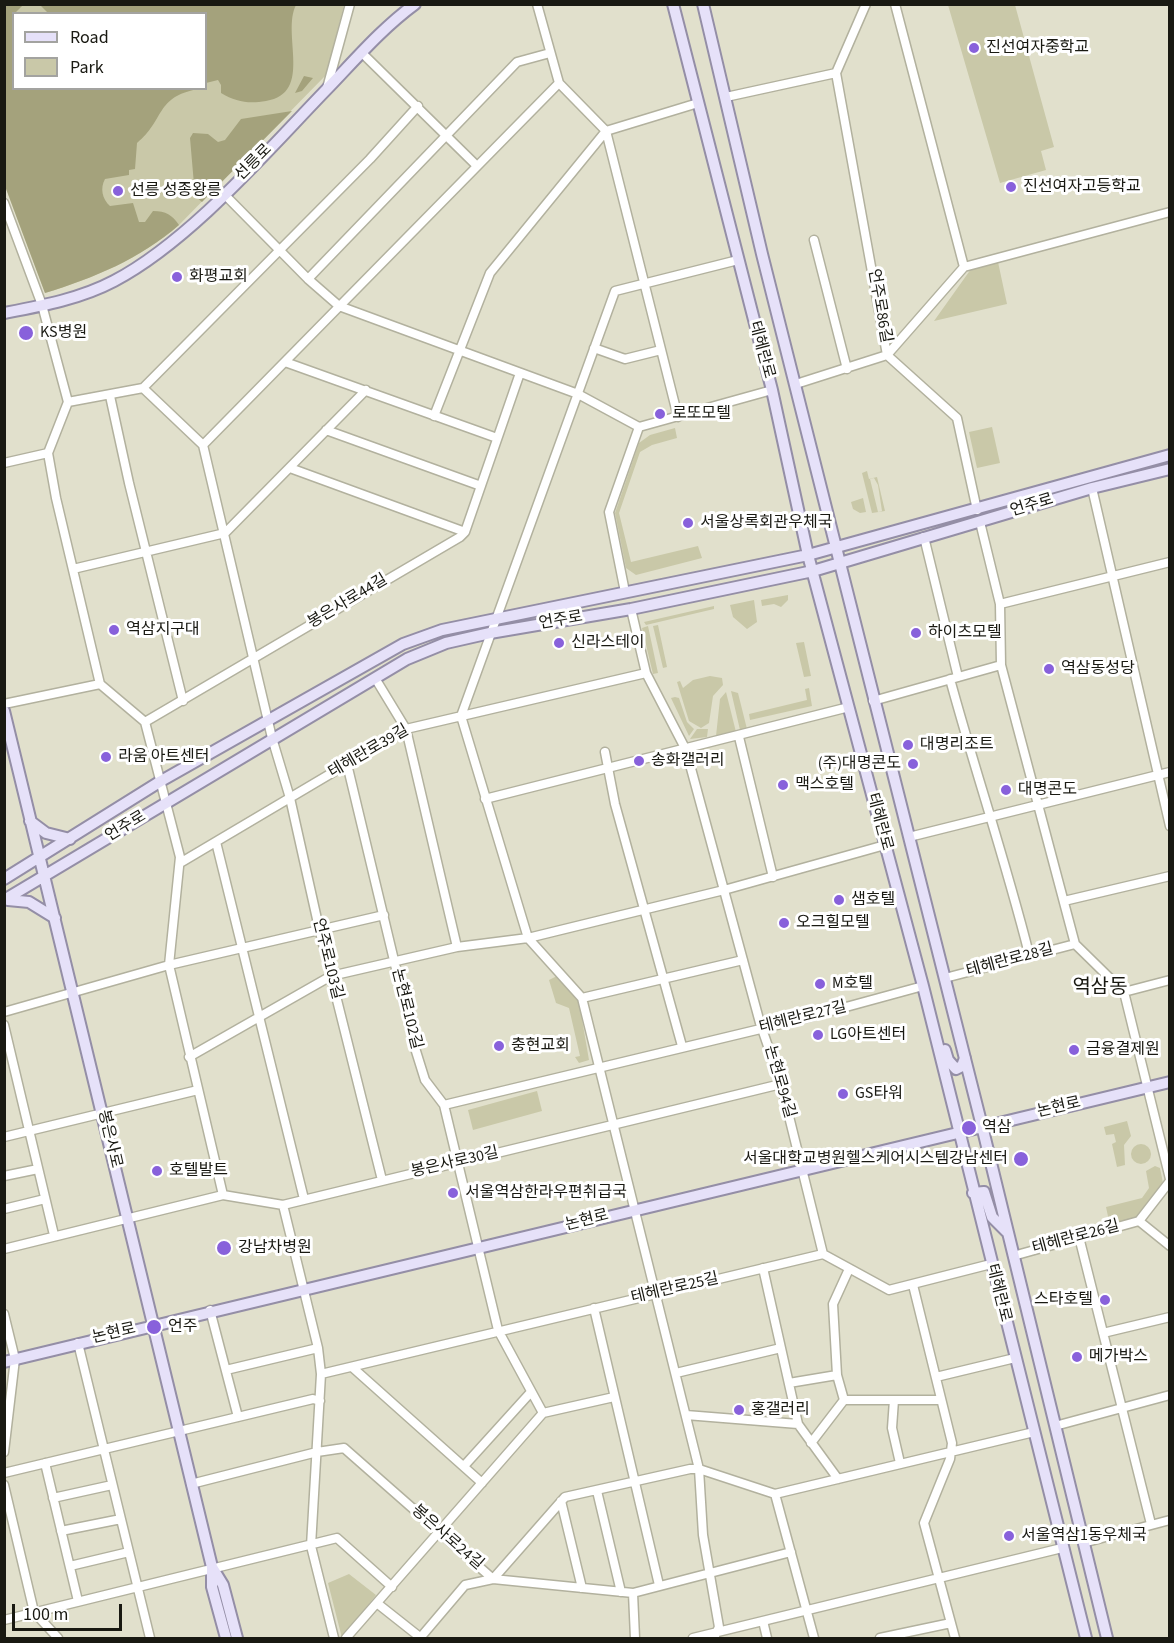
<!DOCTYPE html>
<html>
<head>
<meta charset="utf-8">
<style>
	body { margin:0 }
	#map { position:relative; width:1174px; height:1643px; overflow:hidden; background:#e1e0cc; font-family:"Source Sans 3",sans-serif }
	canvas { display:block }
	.frame { position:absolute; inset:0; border:6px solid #191912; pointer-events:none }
	.legend { position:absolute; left:12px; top:12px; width:195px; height:78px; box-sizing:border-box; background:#fff; border:2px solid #a3a3a0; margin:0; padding:8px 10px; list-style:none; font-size:18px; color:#191912 }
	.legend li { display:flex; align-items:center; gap:12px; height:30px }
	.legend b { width:30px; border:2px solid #a3a3a0 }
	.scale { position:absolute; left:12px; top:1604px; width:110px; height:27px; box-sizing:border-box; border:3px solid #191912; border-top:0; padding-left:8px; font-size:18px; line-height:21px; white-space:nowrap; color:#191912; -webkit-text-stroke:4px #fff; paint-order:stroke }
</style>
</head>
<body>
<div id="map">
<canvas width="1174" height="1643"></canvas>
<div class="frame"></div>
<ul class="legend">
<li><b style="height:8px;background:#e6e1f9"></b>Road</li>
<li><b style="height:16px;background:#c9c8a8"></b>Park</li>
</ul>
<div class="scale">100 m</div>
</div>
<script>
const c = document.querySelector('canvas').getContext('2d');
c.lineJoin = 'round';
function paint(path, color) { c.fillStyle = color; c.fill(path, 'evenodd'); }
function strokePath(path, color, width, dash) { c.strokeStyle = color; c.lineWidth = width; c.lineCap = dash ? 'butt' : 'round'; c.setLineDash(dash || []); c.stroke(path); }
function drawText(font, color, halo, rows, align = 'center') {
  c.font = font + ' "Source Sans 3","Noto Sans KR",sans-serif'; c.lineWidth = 6; c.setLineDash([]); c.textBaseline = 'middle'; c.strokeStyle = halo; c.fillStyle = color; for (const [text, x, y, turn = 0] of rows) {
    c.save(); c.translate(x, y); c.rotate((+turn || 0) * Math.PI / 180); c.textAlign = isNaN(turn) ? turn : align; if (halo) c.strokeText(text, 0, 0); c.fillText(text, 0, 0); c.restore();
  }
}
paint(new Path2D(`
	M4,5H344L326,75L179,225C140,259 94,278 45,293L5,186ZM14,14H206V88H14Z
	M948,5H1015L1054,147L1041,151L1046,170L1000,183Z
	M998,262L1007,304L934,321L971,269Z
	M992,427L1000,463L977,468L969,432Z
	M675,428L677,438L652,445L640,452L619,513L631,562L698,546L702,558L636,575L626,568L615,513L639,443L650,435Z
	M867,471L869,479L877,477L885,511L872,513L862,473ZM874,478L878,485L882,511L878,512L870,479Z
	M863,498L866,512L860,513L853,509L851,502Z
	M788,595V600L781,607L774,604L762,606L761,600Z
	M754,600L757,622L747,629L733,617L730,605Z
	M714,606V609L646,625L644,622Z
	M658,625L667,667L663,668L653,626Z
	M648,626L658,673L653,674L642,628Z
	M804,642L811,676L804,677L796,643Z
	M710,676L722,678L723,685L713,696L709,723L701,728L689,721L677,682L680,681L683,688L693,680Z
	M809,688L812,706L750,720L749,714L807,700L805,689Z
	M731,691L738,693L747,729L740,730Z
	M726,692L736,732L716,736L720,699Z
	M675,697L679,698L687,722L694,729L689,736L671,698Z
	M697,729H708L707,737L690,739Z
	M557,976L579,1002L589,1060L579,1063L575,1057L580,1056L569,1008L556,1003L549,980Z
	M537,1091L542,1111L473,1130L468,1110Z
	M1127,1121L1131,1136L1124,1145L1125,1165L1117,1167L1112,1144L1116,1142L1114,1134L1106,1135L1104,1127Z
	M1131 1154a10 10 0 1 1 20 0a10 10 0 1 1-20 0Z
	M1155,1166L1160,1168L1163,1183L1137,1217L1112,1223L1109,1221L1106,1207L1142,1198L1149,1188L1146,1171Z
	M349,1574L376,1595L342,1638L328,1583Z`), '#c9c8a8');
paint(new Path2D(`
	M5,4L23,5L14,14V88L198,89C155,97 165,120 137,143L135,169L129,170V175L105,179C100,188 102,199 110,206L133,203L139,222H145L153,211C166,211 172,215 179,225C140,259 94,278 45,293L5,186Z
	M40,5H296C281,34 314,93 266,101C249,104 236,102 221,93V85L218,80L206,83V14L48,13Z
	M304,76L313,78L302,91L295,93Z
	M292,111L202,202L195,196L190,138L193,133L208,134L218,142L225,140L241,119Z`), '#a4a27c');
const minor = new Path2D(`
	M537,4L559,83L606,131L678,417
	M895,4L964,267
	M361,52L477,166
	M836,73L887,355L957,418L977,510
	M327,88L350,4
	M726,97L836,73L866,4
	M224,194L308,279L339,306L578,394L639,427L772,390
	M4,203L42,305L68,402L48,453L56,498L100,684L145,722L180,857L169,965L223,1195
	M814,240L847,369
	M964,267L1170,212
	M308,279L517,62L550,53
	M594,348L625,359L661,350
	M285,362L497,438
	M796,384L887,355L964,267
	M143,388L203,445L272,738L290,798L319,928L382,1180
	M110,396L129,483L183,701
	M68,402L143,388L370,159L418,106
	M434,416L490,273L606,131L698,103
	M326,430L481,486
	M203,445L559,83
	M4,463L48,453
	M290,468L465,532
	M1092,488L1170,826
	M980,522L1000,604L1001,665L1075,944L1124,992L1170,1179
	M924,537L958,677
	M73,569L225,533L366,390
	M625,592L609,512L639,427
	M1000,604L1170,562
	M631,609L646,673L686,750L760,1023L781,1084L823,1254
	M375,678L406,729L457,947
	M950,679C975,771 1006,862 1029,954
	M873,701L1001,665
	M4,704L100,684
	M145,722L460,537L465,532L520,373
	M739,737L773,877
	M605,752L615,804L682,1046
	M347,764L415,1048L425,1080L444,1105L498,1330L543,1413
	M485,799L849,707
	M909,837L1170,772
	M216,842L304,1199
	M180,863L406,729L646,673
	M1064,901L1170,876
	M945,978L1075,944
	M1124,992L1170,980
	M582,998L743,960
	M4,1012L169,965L384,915
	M4,1025L54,1235
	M189,1057L331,976L457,947L528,938L724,890L885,845
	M444,1105L802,1019L923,986
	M4,1137L198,1090
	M4,1176L38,1169
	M283,1205L318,1348L321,1374L311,1546L334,1638
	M4,1209L45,1199
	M1139,1221L1170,1181
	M1139,1221L1170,1246
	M1079,1237L1151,1524
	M4,1249L223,1195L283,1205L781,1084
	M1013,1256L1139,1221
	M763,1268L798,1424L838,1479
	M913,1285L952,1443L950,1459L924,1523L955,1638
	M594,1308L659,1585
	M210,1310L238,1417
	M4,1314L15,1359L4,1452
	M1103,1333L1170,1317
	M78,1343L150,1638
	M352,1367L482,1483
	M226,1370L318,1348
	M676,1373L781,1348
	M321,1374L823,1254L889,1290L991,1264
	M936,1377L1015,1358
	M789,1383L837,1375
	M844,1400L837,1375L833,1304L849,1269
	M844,1400H941
	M894,1400L892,1428L900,1463
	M686,1415L798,1424
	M1055,1426L1170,1395
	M811,1443L844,1400
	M45,1463L78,1601
	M464,1466L531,1392
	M4,1473L313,1399L320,1401
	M191,1484L317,1452L344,1448L493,1579L633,1593L791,1552
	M4,1485L34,1612L58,1638
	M597,1491L621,1592
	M775,1494L814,1638
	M53,1498L112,1485
	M561,1501L582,1588
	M61,1531L121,1519
	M1083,1543L1170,1520
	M70,1566L129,1552
	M633,1593L635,1638
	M378,1604L421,1638
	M4,1620L337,1538L392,1587
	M763,1621L767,1638
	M346,1638L543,1413L614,1397
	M420,1638L465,1585L493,1579L565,1497L690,1469H699L775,1494L1034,1432
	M693,1638L1062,1548
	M714,1638L719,1627L703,1535L699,1469L582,998L528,938L461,716L615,291L738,260
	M880,1638L951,1623`);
const major = new Path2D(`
	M673,4L772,390L808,555L923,986L1086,1638
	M703,4L762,254L982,1126L1107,1638
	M4,313C41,306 80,299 114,281C190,241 266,152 326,90C355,60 381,29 415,4
	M4,711L212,1567V1587L226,1638
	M30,821L46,833L70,839
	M4,879L161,781L403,644L442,630L808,555L1170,455
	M4,900L407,659L446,643L490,633L631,609L813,571L1092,488L1170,469
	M8,900L29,902L55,918
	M945,1050L948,1060L956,1069L962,1066L965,1058
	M973,1193L984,1192L992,1217L1007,1232
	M4,1362L1170,1082
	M212,1567L223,1585L237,1638`);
strokePath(minor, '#b2b19e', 11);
strokePath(major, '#948ea6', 14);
strokePath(minor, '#fff', 8);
strokePath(major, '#e6e1f9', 10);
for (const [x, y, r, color] of [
	[974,48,6,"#8861db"],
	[1011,187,6,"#8861db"],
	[118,191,6,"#8861db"],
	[177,277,6,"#8861db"],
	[26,333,8,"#8861db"],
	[660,414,6,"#8861db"],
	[688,523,6,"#8861db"],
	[114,630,6,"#8861db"],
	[916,633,6,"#8861db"],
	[559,643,6,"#8861db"],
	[1049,669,6,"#8861db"],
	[908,745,6,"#8861db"],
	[106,757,6,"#8861db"],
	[639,761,6,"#8861db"],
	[913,764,6,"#8861db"],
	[783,785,6,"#8861db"],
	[1006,790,6,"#8861db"],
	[839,900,6,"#8861db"],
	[784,923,6,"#8861db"],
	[820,984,6,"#8861db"],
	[818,1035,6,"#8861db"],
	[499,1046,6,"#8861db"],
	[1074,1050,6,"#8861db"],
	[843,1094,6,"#8861db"],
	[969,1128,8,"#8861db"],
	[1021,1159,8,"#8861db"],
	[157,1171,6,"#8861db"],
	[453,1193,6,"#8861db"],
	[224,1248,8,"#8861db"],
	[1105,1300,6,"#8861db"],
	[154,1327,8,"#8861db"],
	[1077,1357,6,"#8861db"],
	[739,1410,6,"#8861db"],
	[1009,1536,6,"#8861db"]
]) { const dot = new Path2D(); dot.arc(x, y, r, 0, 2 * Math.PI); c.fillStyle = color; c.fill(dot); strokePath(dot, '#fff', 2); }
drawText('16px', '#191912', '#fff', [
	["진선여자중학교",986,48],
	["진선여자고등학교",1023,187],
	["선릉 성종왕릉",130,191],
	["화평교회",189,277],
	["KS병원",40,333],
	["로또모텔",672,414],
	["서울상록회관우체국",700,523],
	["역삼지구대",126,630],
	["하이츠모텔",928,633],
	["신라스테이",571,643],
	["역삼동성당",1061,669],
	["대명리조트",920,745],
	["라움 아트센터",118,757],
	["송화갤러리",651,761],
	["(주)대명콘도",901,764,"right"],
	["맥스호텔",795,785],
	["대명콘도",1018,790],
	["샘호텔",851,900],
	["오크힐모텔",796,923],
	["M호텔",832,984],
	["LG아트센터",830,1035],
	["충현교회",511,1046],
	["금융결제원",1086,1050],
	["GS타워",855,1094],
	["역삼",982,1128],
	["서울대학교병원헬스케어시스템강남센터",1008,1159,"right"],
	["호텔발트",169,1171],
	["서울역삼한라우편취급국",465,1193],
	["강남차병원",238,1248],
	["스타호텔",1093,1300,"right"],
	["언주",168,1327],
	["메가박스",1089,1357],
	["홍갤러리",751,1410],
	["서울역삼1동우체국",1021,1536]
], 'left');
drawText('16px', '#191912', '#fff', [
	["선릉로",254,163,-45],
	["언주로86길",879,306,80],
	["테헤란로",761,350,75],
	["언주로",1032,506,-17],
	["봉은사로44길",348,602,-31],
	["언주로",561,621,-10],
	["테헤란로39길",369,752,-30],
	["테헤란로",879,822,75],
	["언주로",126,827,-31],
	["언주로103길",327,959,76],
	["테헤란로28길",1010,961,-15],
	["논현로102길",406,1009,76],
	["테헤란로27길",803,1018,-14],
	["논현로94길",779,1082,74],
	["논현로",1059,1108,-13],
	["봉은사로",109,1139,77],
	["봉은사로30길",455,1163,-13],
	["논현로",587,1221,-14],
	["테헤란로26길",1076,1238,-15],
	["테헤란로25길",675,1289,-13],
	["테헤란로",998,1293,76],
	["논현로",114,1334,-13],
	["봉은사로24길",447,1538,41]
]);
drawText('20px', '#191912', '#fff', [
	["역삼동",1100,989]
]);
</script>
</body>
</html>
